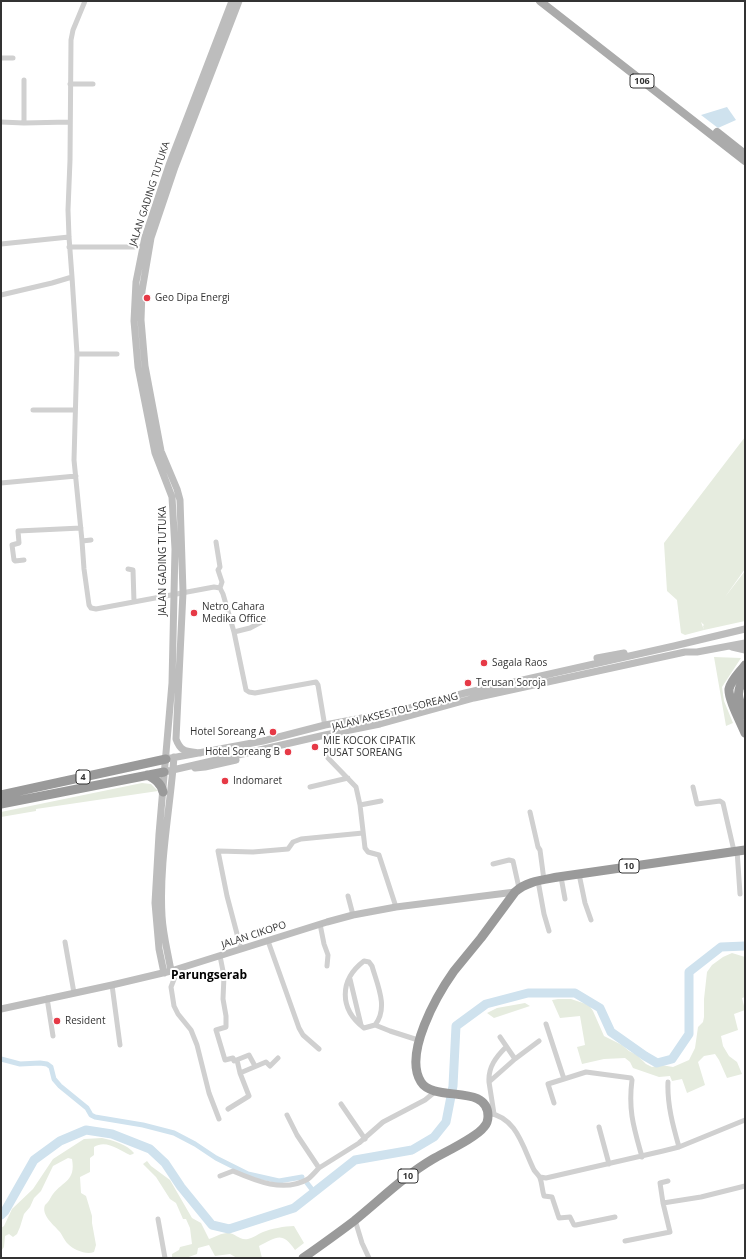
<!DOCTYPE html>
<html>
<head>
<meta charset="utf-8">
<style>
	body { margin:0 }
	#map { position:relative; width:746px; height:1259px; overflow:hidden; background:#fff; font-family:"Open Sans",sans-serif }
	canvas { display:block }
	.frame { position:absolute; inset:0; border:2px solid #333; pointer-events:none }
</style>
</head>
<body>
<div id="map">
<canvas width="746" height="1259"></canvas>
<div class="frame"></div>
</div>
<script>
const c = document.querySelector('canvas').getContext('2d');
c.lineJoin = 'round';
function paint(path, color) { c.fillStyle = color; c.fill(path, 'evenodd'); }
function strokePath(path, color, width, dash) { c.strokeStyle = color; c.lineWidth = width; c.lineCap = dash ? 'butt' : 'round'; c.setLineDash(dash || []); c.stroke(path); }
function drawText(font, color, halo, rows, align = 'center') {
  c.font = font + ' "Open Sans",sans-serif'; c.lineWidth = 4; c.setLineDash([]); c.textBaseline = 'middle'; c.strokeStyle = halo; c.fillStyle = color; for (const [text, x, y, turn = 0] of rows) {
    c.save(); c.translate(x, y); c.rotate((+turn || 0) * Math.PI / 180); c.textAlign = isNaN(turn) ? turn : align; if (halo) c.strokeText(text, 0, 0); c.fillText(text, 0, 0); c.restore();
  }
}
paint(new Path2D(`
	M745,437V569L725,597L745,571V621L704,630L703,626L704,625L701,622L704,630L685,635L681,633L677,600L667,591L664,543Z
	M714,657L741,658L722,687L724,701L733,723L726,726Z
	M142,783L151,784L158,791L36,809V811L1,817V812Z
	M732,953L745,957V997L742,998L745,1010L734,1014L738,1030L721,1036L723,1046L729,1056L737,1062L742,1074L727,1078L719,1060L715,1054L704,1056L698,1062L705,1085L687,1093L682,1079L672,1081L670,1076L659,1077L633,1068L630,1062L625,1058L604,1059L582,1064L577,1047L585,1045L580,1016L560,1018L552,1000L558,999H571L589,1005L593,1011L604,1036L622,1045L629,1051L637,1055L646,1064L652,1067L661,1065L673,1067L689,1060L695,1048L698,1027L703,1022L704,1017V999L707,972L712,965L723,957Z
	M525,1003L530,1006L494,1018L487,1013L497,1008Z
	M102,1138C112,1140 128,1145 134,1153L133,1154L130,1155C119,1150 106,1139 94,1147V1155L90,1158V1172L80,1177L81,1193L86,1196L92,1216V1223L96,1245L94,1252C86,1255 74,1250 68,1244C64,1240 62,1234 59,1231C53,1224 41,1215 45,1205C49,1202 50,1198 53,1194C63,1181 76,1181 72,1159L68,1158L53,1166L41,1191L34,1198L30,1207L24,1214L20,1227L17,1234L13,1237L9,1234L5,1236L4,1247L1,1251V1228L4,1226L12,1209L33,1189L53,1159L84,1139Z
	M147,1161L151,1166L170,1180L192,1218L201,1223L209,1239C215,1237 222,1233 227,1233C235,1232 239,1241 248,1239C253,1238 258,1234 263,1232C270,1229 285,1226 294,1226L304,1243L295,1250C282,1231 277,1237 259,1246L262,1258H237L230,1254L215,1256L209,1245L198,1248L197,1254L186,1258H167L172,1257V1254L179,1250L180,1247L192,1244L190,1228L186,1219H183L176,1203L170,1199L156,1177L143,1164Z`), '#e6ecdf');
paint(new Path2D(`
	M727,107L736,120L718,128L701,115Z`), '#cfe2ee');
strokePath(new Path2D(`
	M1,1059L20,1064L40,1063L47,1064L51,1067L54,1079L60,1086L87,1108L91,1115L95,1117L143,1125L174,1133L195,1144L216,1158L248,1174L279,1181L302,1177
	M307,1183L314,1192`), '#cfe2ee', 5);
strokePath(new Path2D(`
	M1,1215L5,1211L34,1160L60,1141L86,1130L112,1134L150,1149L165,1163L181,1187L212,1225L229,1229L294,1208L355,1160L412,1150L434,1137L446,1122L453,1086L456,1026L486,1004L528,993H575L600,1008L611,1032L645,1056L657,1063L672,1059L689,1034V972L721,947L745,946`), '#cfe2ee', 9);
strokePath(new Path2D(`
	M85,1L73,30L71,40L70,160L68,210L69,237L72,277L77,354L74,460L82,541L84,569L89,605L91,608L96,609L214,587L220,588L223,594L234,632L246,690L249,692L255,693L316,682L318,685L324,721
	M1,58H13
	M24,80V123
	M70,84H93
	M1,122L24,123L69,122
	M1,244L69,237
	M69,247H143
	M1,295L52,283L72,277
	M77,354H117
	M33,410H75
	M1,483L76,476
	M82,541L91,540
	M216,542L220,567L218,570L222,582L220,588
	M24,560L15,561L14,560L12,545L19,543L18,531L81,528
	M128,569L133,570L134,602
	M234,632L250,628L265,620
	M325,739L328,758L356,787L360,805L365,848L368,852L379,855L396,907
	M310,787L348,778
	M693,787L697,804L720,801L723,803L734,851
	M360,805L381,801
	M530,812L538,847L540,850L544,880
	M737,850L740,894
	M493,864L509,860L513,861L519,888
	M579,874L585,903L591,920
	M561,877L565,899
	M538,881L544,914L549,931
	M348,896L353,915
	M320,924L324,944L328,955L327,966
	M268,941L299,1028L303,1035L319,1049
	M65,942L74,993
	M241,949L227,896L218,851L253,852L288,849L293,842L301,839L363,833
	M220,956L224,976L223,999L226,1016V1027L216,1030L225,1060L233,1058L234,1061L249,1055L255,1066
	M178,969L171,987L174,1006L178,1014L191,1030L197,1045L209,1093L219,1119
	M350,979L361,1025
	M112,985L120,1045
	M47,998L53,1036
	M546,1024L564,1079L548,1084L554,1103
	M375,1025C389,1008 377,984 372,966L369,962L364,961C339,980 339,1009 364,1028L375,1025L390,1031L418,1040
	M500,1037L515,1059
	M237,1060L240,1073L266,1062L270,1066L278,1058
	M564,1079L586,1072L631,1078L632,1080C628,1111 634,1128 642,1157
	M489,1082C488,1067 496,1057 506,1047
	M668,1082C667,1104 673,1126 679,1147
	M341,1104L365,1139
	M228,1109L249,1096L240,1073
	M488,1113C517,1117 523,1148 534,1170C536,1173 539,1175 540,1178C542,1183 542,1190 544,1196L552,1197L559,1218L570,1217L574,1225H576L615,1217
	M494,1114L489,1082L515,1059L539,1041
	M287,1115L297,1135L319,1168L359,1143L383,1122L425,1100L436,1091
	M599,1127L609,1164
	M220,1176L233,1171C256,1181 284,1193 308,1179C312,1176 316,1171 319,1168
	M540,1177L546,1178L663,1151L679,1147L745,1120
	M663,1203L660,1183L668,1181
	M158,1219L165,1258
	M355,1220L362,1243L369,1258
	M625,1241L670,1232L663,1203L701,1197L745,1186`), '#d0d0d0', 5);
strokePath(new Path2D(`
	M732,647L745,650
	M597,658L624,653
	M200,753C187,751 181,753 176,739L183,592L180,500L177,489L161,451L145,366L141,320L142,291L151,238L175,167L239,1
	M166,759L263,741L325,725L399,711L465,693L674,646L745,629
	M195,768L205,767L236,760
	M164,772L325,735L380,724L474,698L685,652H697L745,643
	M171,971C168,953 163,935 162,916C159,863 170,810 174,757
	M164,973L159,949L155,903L159,834L172,683L175,549L172,497L155,453L138,367L134,321L136,282L145,237L169,165L232,1
	M1,1009L112,985L171,971L327,922L353,915L396,907L515,892`), '#bdbdbd', 7);
strokePath(new Path2D(`
	M540,1L745,161
	M717,132L745,154`), '#ababab', 8);
strokePath(new Path2D(`
	M745,665C740,672 731,680 729,689C728,699 741,723 745,733
	M745,678C734,693 739,699 745,715
	M147,775C155,779 161,783 163,792
	M1,795L166,759
	M1,804L164,772
	M303,1258C320,1246 337,1234 354,1221C380,1200 404,1176 433,1159C445,1152 477,1137 484,1127C487,1124 488,1120 488,1116C488,1083 434,1103 421,1082C403,1054 437,995 454,971C463,960 472,949 481,938C492,923 504,907 515,892C527,881 543,880 558,877L745,850`), '#9a9a9a', 9);
for (const [x, y, r, color] of [
	[147,298,4,"#e63946"],
	[194,613,4,"#e63946"],
	[484,663,4,"#e63946"],
	[468,683,4,"#e63946"],
	[273,732,4,"#e63946"],
	[315,747,4,"#e63946"],
	[288,752,4,"#e63946"],
	[225,781,4,"#e63946"],
	[57,1021,4,"#e63946"]
]) { const dot = new Path2D(); dot.arc(x, y, r, 0, 2 * Math.PI); c.fillStyle = color; c.fill(dot); strokePath(dot, '#fff', 1.5); }
for (const [x, y, w] of [
	[642,81,24],
	[83,777,14],
	[629,866,20],
	[408,1176,20]
]) { const box = new Path2D(); box.roundRect(x - w / 2, y - 7, w, 14, 3); c.fillStyle = '#fff'; c.fill(box); strokePath(box, '#333', 1); }
drawText('bold 9px', '#333', null, [
	["106",642,81],
	["4",83,777],
	["10",629,866],
	["10",408,1176]
]);
drawText('10px', '#333', '#fff', [
	["JALAN GADING TUTUKA",150,194,-72],
	["JALAN GADING TUTUKA",163,561,-90],
	["JALAN AKSES TOL SOREANG",395,712,-14],
	["JALAN CIKOPO",254,935,-18]
]);
drawText('10px', '#333', '#fff', [
	["Geo Dipa Energi",155,298],
	["Netro Cahara",202,607],
	["Medika Office",202,619],
	["Sagala Raos",492,663],
	["Terusan Soroja",476,683],
	["Hotel Soreang A",265,732,"right"],
	["MIE KOCOK CIPATIK",323,741],
	["PUSAT SOREANG",323,753],
	["Hotel Soreang B",280,752,"right"],
	["Indomaret",233,781],
	["Resident",65,1021]
], 'left');
drawText('bold 12px', '#000', '#fff', [
	["Parungserab",209,976]
]);
</script>
</body>
</html>
